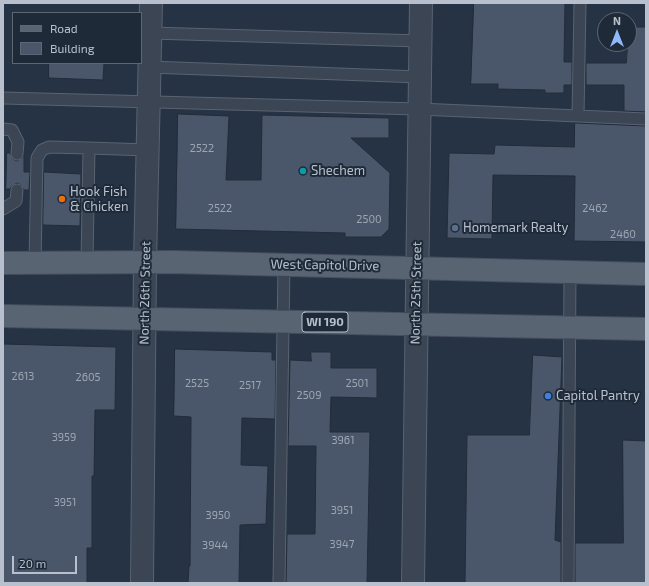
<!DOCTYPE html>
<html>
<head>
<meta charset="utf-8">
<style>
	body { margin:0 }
	#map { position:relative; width:649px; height:586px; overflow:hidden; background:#263344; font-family:"Exo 2",sans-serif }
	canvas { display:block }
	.frame { position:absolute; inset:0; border:4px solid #b8c0cd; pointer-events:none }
	.legend { position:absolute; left:12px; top:12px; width:130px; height:52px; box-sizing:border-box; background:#1f2a39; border:1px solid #5c6674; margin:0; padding:5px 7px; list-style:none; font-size:12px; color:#b8c0cd }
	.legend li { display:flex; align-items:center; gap:8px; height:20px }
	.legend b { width:20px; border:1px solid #5c6674 }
	.north { position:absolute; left:597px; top:12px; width:40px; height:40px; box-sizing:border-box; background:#1f2a39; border:1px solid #5c6674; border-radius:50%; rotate:0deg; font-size:11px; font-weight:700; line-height:16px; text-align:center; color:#b8c0cd }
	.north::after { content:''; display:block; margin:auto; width:14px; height:18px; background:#90b9fa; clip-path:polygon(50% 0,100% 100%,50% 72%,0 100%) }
	.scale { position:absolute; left:12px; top:556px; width:65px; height:18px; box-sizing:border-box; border:2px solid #b8c0cd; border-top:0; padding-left:5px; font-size:12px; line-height:14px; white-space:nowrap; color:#b8c0cd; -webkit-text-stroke:3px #1f2a39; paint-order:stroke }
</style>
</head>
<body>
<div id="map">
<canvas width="649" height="586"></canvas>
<div class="frame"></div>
<ul class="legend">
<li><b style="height:5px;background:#596473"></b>Road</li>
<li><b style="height:11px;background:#4a576a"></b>Building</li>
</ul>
<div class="north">N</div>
<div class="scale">20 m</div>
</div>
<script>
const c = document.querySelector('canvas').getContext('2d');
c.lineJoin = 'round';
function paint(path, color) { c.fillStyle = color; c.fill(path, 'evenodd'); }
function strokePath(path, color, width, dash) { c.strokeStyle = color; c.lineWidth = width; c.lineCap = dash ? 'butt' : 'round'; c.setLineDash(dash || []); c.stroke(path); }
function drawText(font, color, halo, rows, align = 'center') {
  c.font = font + ' "Exo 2",sans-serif'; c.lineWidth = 4; c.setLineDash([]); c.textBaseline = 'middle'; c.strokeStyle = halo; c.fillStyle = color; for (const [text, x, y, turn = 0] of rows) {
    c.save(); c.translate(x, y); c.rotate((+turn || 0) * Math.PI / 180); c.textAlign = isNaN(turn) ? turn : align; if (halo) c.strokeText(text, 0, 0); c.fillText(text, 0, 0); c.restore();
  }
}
const building = new Path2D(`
	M474,3H565L564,62H572V85H564V93H545V90L498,89V84H471Z
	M629,27H646V112L624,111V85H586V63H626Z
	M49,63H104L103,80L49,78Z
	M178,114L229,116L226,180H261L262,115L389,118V138H351L390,173L389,229L381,237H345V233L176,229Z
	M575,123L646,126V242L574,241L575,176L493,175L492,239L447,238L449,153L494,154L495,145L574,147Z
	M7,153H10L13,159L17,161L22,158L24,154V172H30L29,190H24L21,185L17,183L12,186L10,189H6Z
	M44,172L81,174L80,226L43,225Z
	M3,344L116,347L115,410H95L94,476H92V548H87V583H3Z
	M175,349L272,352V360H276L275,419L242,418L241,465L268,466L266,524L240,525L239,583H188L189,566H190L191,417L174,416Z
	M311,352H331V368H377V398L331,397L330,432H370L367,583H286L287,534H315L316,446H288L290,360L311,361Z
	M533,355L562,357L555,540L561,542V583H465L467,435H529Z
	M623,440L646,441V583H575V543H623Z`);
paint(building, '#4a576a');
strokePath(building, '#222c3b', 1);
const service = new Path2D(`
	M151,33L420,41
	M150,67L420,77
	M3,98L419,109L646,119
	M578,116L580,3
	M3,129L12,130L18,142L17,154
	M3,209L16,201L17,190
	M87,262L89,148L148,150
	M35,264L37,158L42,150L49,147L89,148
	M279,583L284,265
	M568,583L570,272`);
const minor = new Path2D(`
	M142,583L145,262L151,3
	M413,583L421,3`);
const primary = new Path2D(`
	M3,263L172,262L646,274
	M3,316L646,329`);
strokePath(service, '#596371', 13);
strokePath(minor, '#596371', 24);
strokePath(primary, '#454e5d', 24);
strokePath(service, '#3b4553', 11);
strokePath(minor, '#3b4553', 22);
strokePath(primary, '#596473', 22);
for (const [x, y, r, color] of [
	[303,171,4,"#0f9aa8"],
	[62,199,4,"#e8710a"],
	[455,228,4,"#5c6f8a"],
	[548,396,4,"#3f7fe0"]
]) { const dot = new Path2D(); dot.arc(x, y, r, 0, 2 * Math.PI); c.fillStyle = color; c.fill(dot); strokePath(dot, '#1f2a39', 1.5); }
drawText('11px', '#9ca6b4', null, [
	["2522",202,148],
	["2522",220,208],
	["2462",595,208],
	["2500",369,219],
	["2460",623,234],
	["2613",23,376],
	["2605",88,377],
	["2525",197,383],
	["2501",357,383],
	["2517",250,385],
	["2509",309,395],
	["3959",64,437],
	["3961",343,440],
	["3951",65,502],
	["3951",342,510],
	["3950",218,515],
	["3947",342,544],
	["3944",215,545]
]);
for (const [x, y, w] of [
	[325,322,46]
]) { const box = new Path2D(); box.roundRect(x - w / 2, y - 10, w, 20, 3); c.fillStyle = '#1f2a39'; c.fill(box); strokePath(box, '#b8c0cd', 1); }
drawText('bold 12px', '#b8c0cd', null, [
	["WI 190",325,322]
]);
drawText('13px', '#b8c0cd', '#1f2a39', [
	["Shechem",311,171],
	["Hook Fish",70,192],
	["& Chicken",70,207],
	["Homemark Realty",463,228],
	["Capitol Pantry",556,396]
], 'left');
drawText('13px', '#b8c0cd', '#1f2a39', [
	["West Capitol Drive",325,265,1],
	["North 26th Street",145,293,-89],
	["North 25th Street",416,293,-89]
]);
</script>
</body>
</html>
